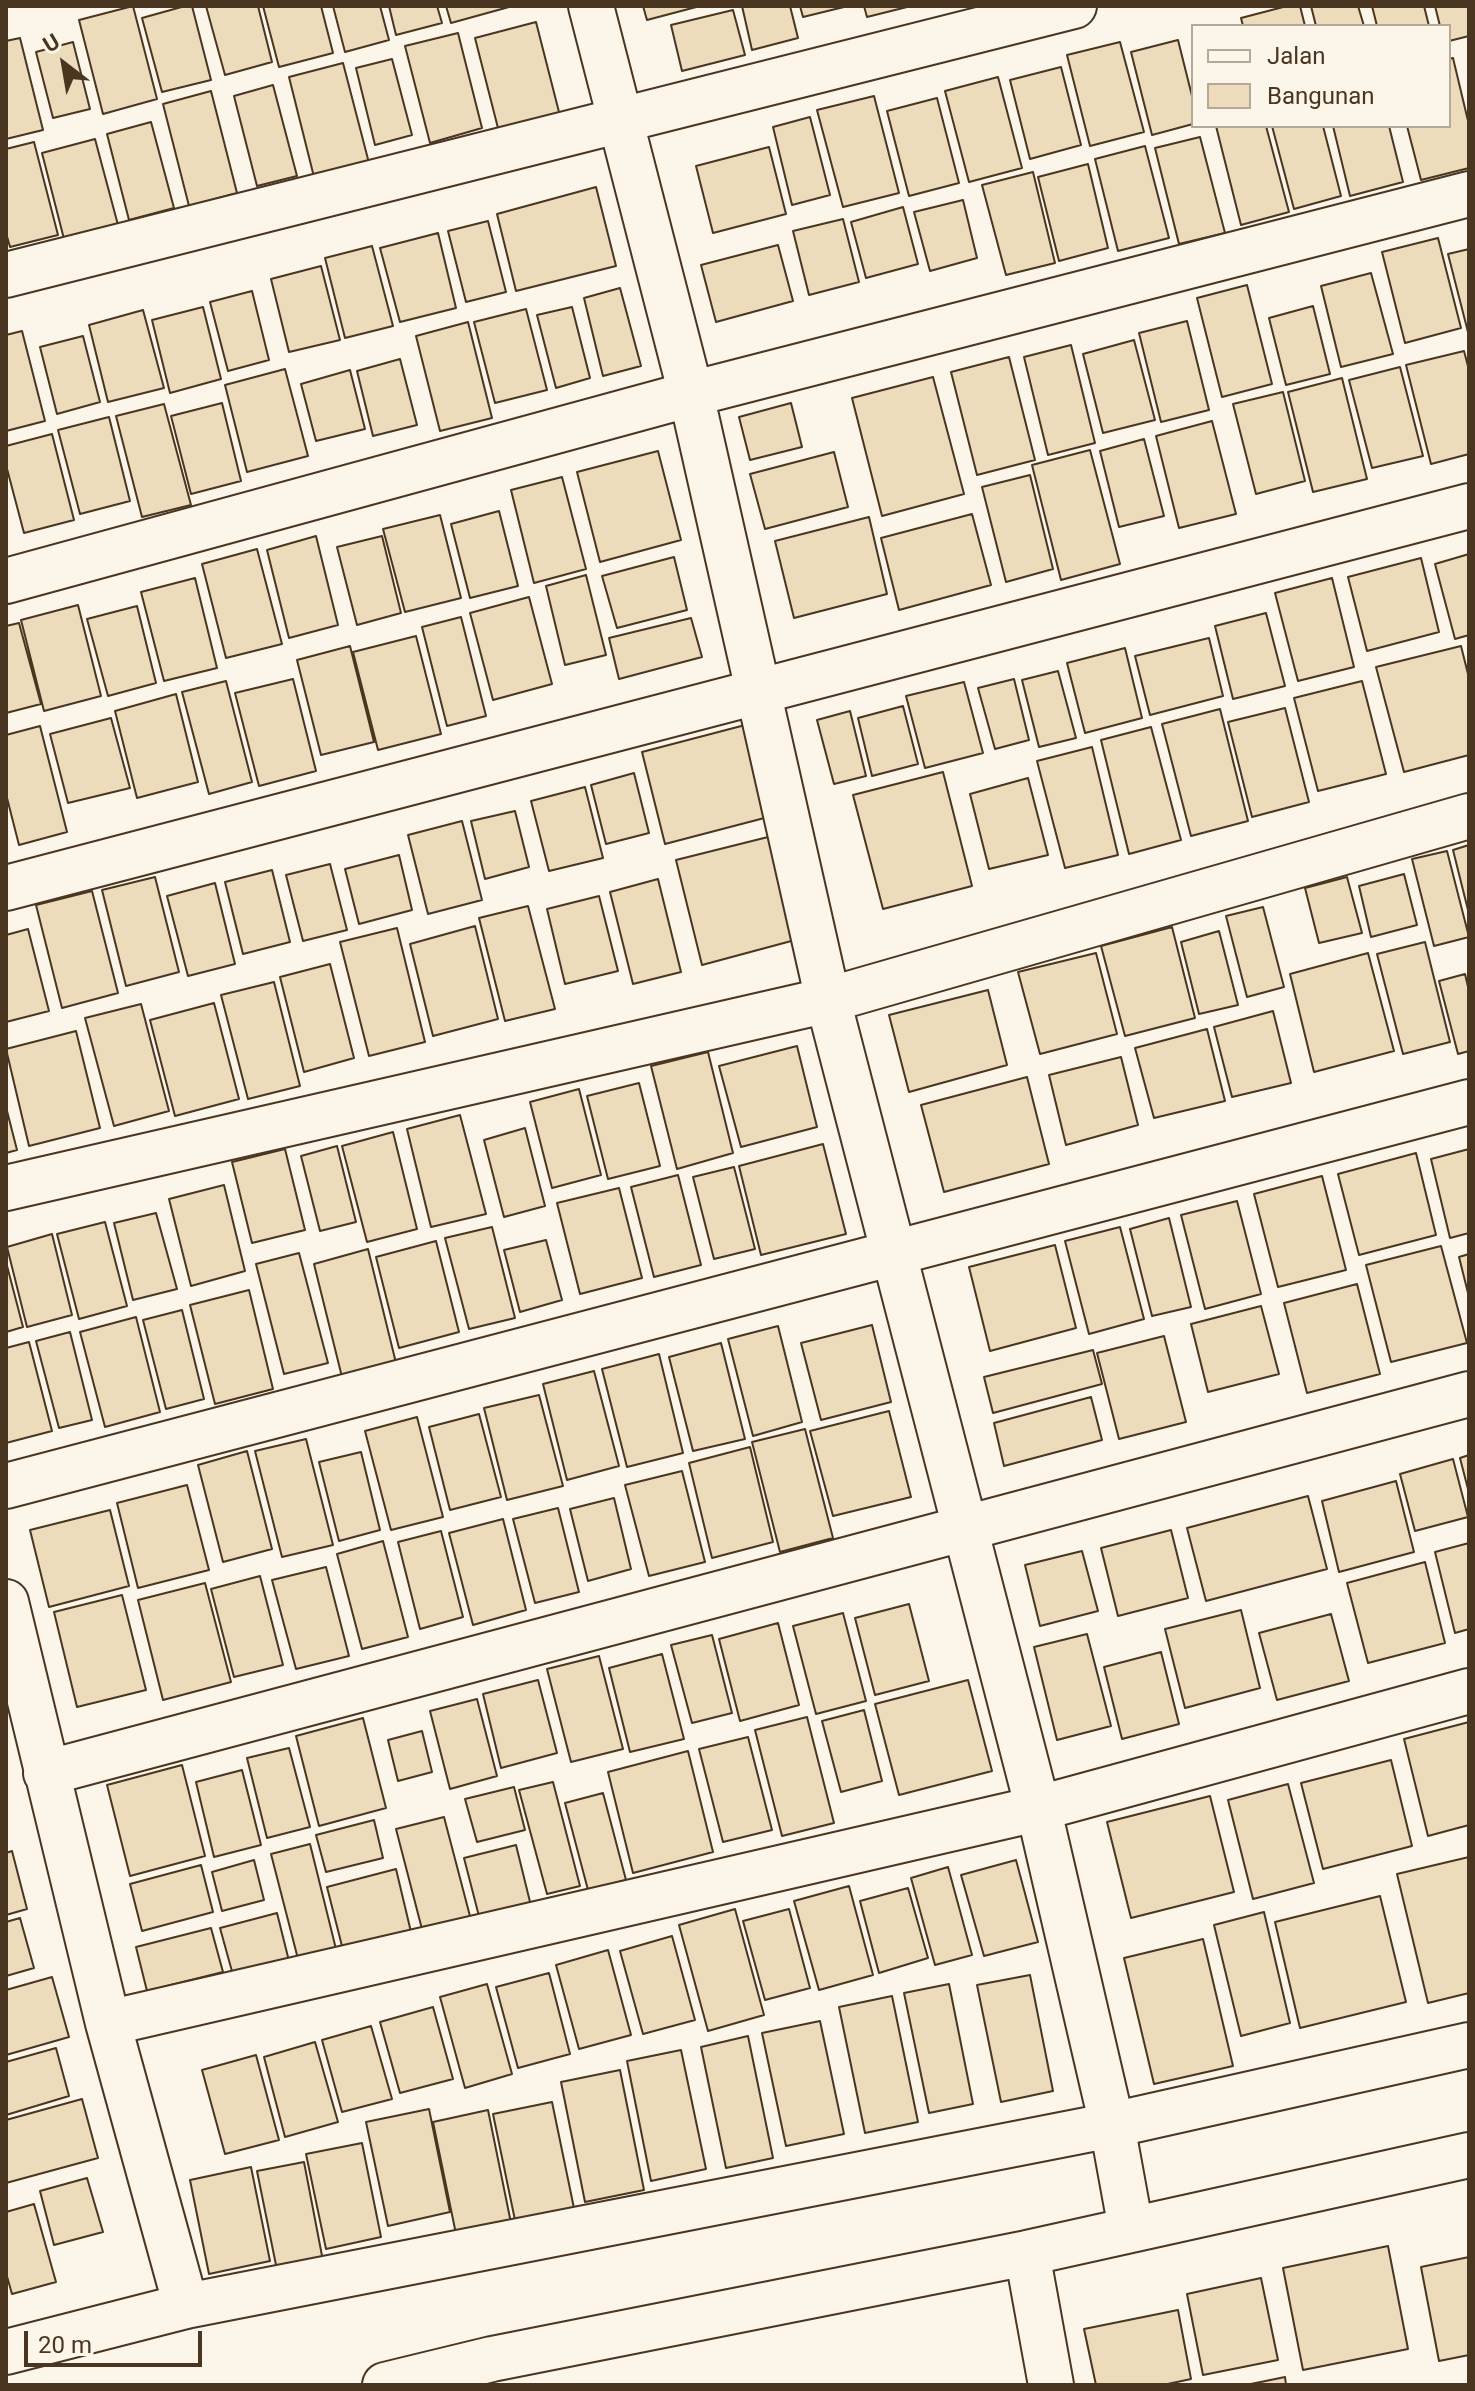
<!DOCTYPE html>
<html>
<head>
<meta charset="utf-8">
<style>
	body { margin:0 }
	#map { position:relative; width:1475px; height:2391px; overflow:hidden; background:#fbf6e9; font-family:Roboto,sans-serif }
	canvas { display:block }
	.frame { position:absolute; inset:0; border:8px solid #4a3520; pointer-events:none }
	.legend { position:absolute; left:1191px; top:24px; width:260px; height:104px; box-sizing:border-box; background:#fbf6e9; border:2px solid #b4a999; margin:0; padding:10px 14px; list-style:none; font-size:24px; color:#4a3520 }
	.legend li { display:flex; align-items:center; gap:16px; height:40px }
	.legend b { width:40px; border:2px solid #b4a999 }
	.north { position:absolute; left:24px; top:24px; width:80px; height:80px; -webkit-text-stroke:6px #fbf6e9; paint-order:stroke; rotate:329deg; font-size:22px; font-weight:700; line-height:32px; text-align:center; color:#4a3520 }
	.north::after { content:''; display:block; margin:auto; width:28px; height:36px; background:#4a3520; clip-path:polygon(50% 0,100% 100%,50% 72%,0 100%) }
	.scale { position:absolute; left:24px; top:2331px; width:178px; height:36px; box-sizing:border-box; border:4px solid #4a3520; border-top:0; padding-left:10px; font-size:24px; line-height:28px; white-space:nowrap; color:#4a3520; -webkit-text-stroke:6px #fbf6e9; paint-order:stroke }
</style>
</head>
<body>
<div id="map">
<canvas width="1475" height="2391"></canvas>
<div class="frame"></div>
<ul class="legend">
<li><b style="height:10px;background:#fbf6e9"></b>Jalan</li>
<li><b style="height:22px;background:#ecdcbc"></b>Bangunan</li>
</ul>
<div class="north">U</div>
<div class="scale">20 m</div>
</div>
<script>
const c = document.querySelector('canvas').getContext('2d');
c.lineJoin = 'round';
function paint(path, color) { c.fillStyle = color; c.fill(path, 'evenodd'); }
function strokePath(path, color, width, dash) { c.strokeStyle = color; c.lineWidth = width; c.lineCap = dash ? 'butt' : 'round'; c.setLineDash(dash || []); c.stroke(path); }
const building = new Path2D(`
	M133,6L157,99L103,114L79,20Z
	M185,6H192L211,80L162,92L142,18Z
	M206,6H258L272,62L225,75Z
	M263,6H321L333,53L279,67Z
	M333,6H380L389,40L345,52Z
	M389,6H437L442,23L396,35Z
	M446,6H508L509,7L451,23Z
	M643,6H700L647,20Z
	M742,6H790L798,38L752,50Z
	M800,6H848L803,17Z
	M864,6H911L867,17Z
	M1287,6H1300L1305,26H1243L1241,18Z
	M1311,6H1358L1364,26H1316Z
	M1372,6H1424L1429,26H1377Z
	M1435,6H1469V36L1449,41V26H1440Z
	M733,10L745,55L682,71L671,25Z
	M536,22L560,116L499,132L475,38Z
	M458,33L482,128L430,143L405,46Z
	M20,38L43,130L6,139V41Z
	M1178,40L1193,100V124L1152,135L1131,52Z
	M73,42L90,109L53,118L36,52Z
	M1120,42L1144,132L1090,146L1067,55Z
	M1453,58L1469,125V168L1421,180L1407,126H1449V59Z
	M392,59L412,135L375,145L356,68Z
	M343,63L369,163L314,177L289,77Z
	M1061,67L1081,145L1030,159L1010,80Z
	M998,77L1022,168L969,182L945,91Z
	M273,85L297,176L257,186L234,96Z
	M211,91L237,193L189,206L163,104Z
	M874,96L899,193L843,207L817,110Z
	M937,98L959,183L909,196L887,111Z
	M810,117L830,195L792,205L773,127Z
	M151,122L174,208L129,220L107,134Z
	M1216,126H1266L1289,212L1241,225Z
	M1272,126H1323L1341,196L1294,209Z
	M1333,126H1389L1403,182L1350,196Z
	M1200,137L1225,233L1179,244L1155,148Z
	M95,139L118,225L64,239L42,153Z
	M34,142L58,235L10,247L6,233V149Z
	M1145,146L1169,238L1118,251L1095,159Z
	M769,147L786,214L713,233L696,166Z
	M1088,164L1108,248L1059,261L1038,177Z
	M1033,172L1055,263L1006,275L982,185Z
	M596,187L616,266L516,291L497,214Z
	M963,200L977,258L930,271L914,212Z
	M903,207L918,264L866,278L851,222Z
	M843,219L859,282L809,295L793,231Z
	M488,221L506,292L466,302L448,231Z
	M438,233L456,308L400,322L380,248Z
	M1438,238L1461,328L1405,343L1382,252Z
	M778,245L793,301L716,322L701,265Z
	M372,246L393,326L345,338L325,258Z
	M1469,249V336L1448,254Z
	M321,266L340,340L289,352L271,279Z
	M1371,273L1393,354L1341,367L1321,286Z
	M1247,285L1272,384L1222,397L1197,298Z
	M620,288L641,366L603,376L584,298Z
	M252,291L269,360L228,371L210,302Z
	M1313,306L1330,374L1286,385L1269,318Z
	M203,307L221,379L170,393L152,320Z
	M572,307L590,378L556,388L537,315Z
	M526,309L547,390L495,403L474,322Z
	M143,310L164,388L108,402L89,325Z
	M1187,321L1209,410L1161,422L1139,333Z
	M468,322L492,418L440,431L416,336Z
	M22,331L45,421L6,431V335Z
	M83,336L100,402L57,414L40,347Z
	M1134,340L1155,420L1103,433L1083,354Z
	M1071,345L1095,443L1048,455L1024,357Z
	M1464,351L1469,370V454L1431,464L1406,365Z
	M1009,357L1035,460L977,475L951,372Z
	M400,359L417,425L373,436L357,371Z
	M1400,367L1423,456L1372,468L1349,380Z
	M285,369L308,456L247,472L225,385Z
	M350,370L365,429L316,441L301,384Z
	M933,377L964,494L882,516L852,398Z
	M1342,378L1367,479L1313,492L1288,392Z
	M1283,392L1305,481L1256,494L1233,404Z
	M222,403L241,481L191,494L171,416Z
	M791,403L802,447L750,460L739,417Z
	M164,404L191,505L142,517L116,416Z
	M109,417L130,501L80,514L58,430Z
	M1212,421L1236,514L1179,528L1156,436Z
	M52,434L74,520L24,533L6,465V446Z
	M1144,439L1164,516L1119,527L1100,451Z
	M1090,450L1120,564L1061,580L1032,465Z
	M658,451L681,540L600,562L577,472Z
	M834,452L848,507L765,529L750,474Z
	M1030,475L1053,569L1006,582L982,487Z
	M562,477L586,569L534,583L511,490Z
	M499,511L518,586L470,598L451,524Z
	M972,514L991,585L899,610L881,538Z
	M440,515L461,598L405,612L383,529Z
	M869,517L887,594L794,618L775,541Z
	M316,536L338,625L289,638L267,550Z
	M382,536L401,613L357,625L337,547Z
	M257,549L282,644L226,658L202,564Z
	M1469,554V635L1455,639L1435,564Z
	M674,557L687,610L617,628L602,576Z
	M1421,558L1439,632L1367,651L1348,577Z
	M586,575L606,655L565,665L546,586Z
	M195,578L217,668L164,681L141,592Z
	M1332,578L1354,667L1298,681L1275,593Z
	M529,597L552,684L493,700L470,613Z
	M78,605L101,696L44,711L21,620Z
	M137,606L156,683L108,696L87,619Z
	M1266,613L1285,686L1233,699L1215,626Z
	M461,617L486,716L447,726L422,627Z
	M691,618L702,657L619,679L609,638Z
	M19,623L41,704L6,713V626Z
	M416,636L441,734L378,750L353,652Z
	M1209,638L1223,696L1150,715L1135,656Z
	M350,646L374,742L321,755L297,660Z
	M1461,646L1469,678V755L1404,772L1376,667Z
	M1125,648L1142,718L1085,733L1067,663Z
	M1058,671L1076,738L1039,747L1022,680Z
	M293,679L316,771L259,786L235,693Z
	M1014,679L1029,740L995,749L978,688Z
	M226,681L252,782L209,794L182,692Z
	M1362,681L1386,774L1318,791L1294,698Z
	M964,682L983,753L925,768L906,696Z
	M176,694L198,782L137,798L115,711Z
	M903,706L918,764L872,776L858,718Z
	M1285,708L1309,802L1252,817L1228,722Z
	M1220,709L1248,821L1191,836L1162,724Z
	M850,711L866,776L834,784L817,720Z
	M111,718L130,788L68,803L50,734Z
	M749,724L772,816L665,844L642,752Z
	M40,726L67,832L19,845L6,794V735Z
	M1151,727L1181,840L1129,854L1101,740Z
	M1092,747L1118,855L1065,868L1037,761Z
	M943,772L972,886L883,909L853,795Z
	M634,773L649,833L606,844L591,785Z
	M1028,778L1048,855L989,869L970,794Z
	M585,787L603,858L549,871L531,801Z
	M515,811L529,867L485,879L471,821Z
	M462,821L482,900L428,914L408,835Z
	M768,837L795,940L702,965L676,860Z
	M1469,845V914L1453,850Z
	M1447,851L1469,937L1434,946L1412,859Z
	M399,855L412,910L359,924L345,869Z
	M330,864L347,930L303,941L286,875Z
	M272,870L290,942L243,954L225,882Z
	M1404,874L1417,925L1371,937L1359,886Z
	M155,877L179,972L126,986L102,890Z
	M1347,877L1362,933L1319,943L1305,888Z
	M658,879L681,972L633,984L610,892Z
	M215,883L235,964L188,976L167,896Z
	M92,891L118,993L62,1008L36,905Z
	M599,896L618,971L565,984L547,909Z
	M528,906L555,1009L505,1021L479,918Z
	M1263,907L1284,987L1247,997L1226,916Z
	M475,926L498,1019L433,1036L410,944Z
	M1172,927L1195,1018L1125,1036L1101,946Z
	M397,928L425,1042L369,1056L340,942Z
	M28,929L49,1011L6,1022V935Z
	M1219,931L1238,1005L1199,1014L1181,942Z
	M1425,942L1450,1042L1403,1054L1377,954Z
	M1096,953L1117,1034L1040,1054L1018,972Z
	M1368,953L1394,1051L1314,1072L1290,974Z
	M330,964L354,1058L304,1072L280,977Z
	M1465,974L1469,991V1051L1458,1054L1439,981Z
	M274,982L300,1086L248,1099L221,995Z
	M988,990L1007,1065L909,1092L889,1015Z
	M214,1003L239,1099L175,1116L150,1020Z
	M141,1004L169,1111L114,1126L85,1018Z
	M1273,1011L1291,1083L1232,1097L1214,1027Z
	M1207,1029L1225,1101L1154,1118L1135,1048Z
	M76,1031L100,1128L29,1146L6,1049Z
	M797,1046L817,1127L741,1147L719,1066Z
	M708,1052L733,1153L677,1169L651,1066Z
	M1121,1057L1138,1125L1066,1145L1049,1075Z
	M1027,1077L1049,1164L944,1192L921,1105Z
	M639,1083L660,1166L608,1179L587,1096Z
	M579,1089L601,1175L552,1188L530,1102Z
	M6,1107L17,1150L6,1153Z
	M460,1115L486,1214L431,1227L407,1129Z
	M525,1128L545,1206L504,1217L484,1140Z
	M393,1132L417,1229L367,1242L342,1146Z
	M823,1144L846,1234L761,1255L739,1166Z
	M337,1146L356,1222L320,1231L301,1156Z
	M285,1149L305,1230L252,1243L232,1162Z
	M1469,1149V1233L1450,1238L1431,1159Z
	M1416,1153L1436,1235L1359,1255L1338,1174Z
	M734,1167L755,1249L714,1259L693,1177Z
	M678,1175L701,1265L654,1277L631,1187Z
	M1322,1176L1346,1270L1278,1287L1254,1194Z
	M224,1185L245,1271L191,1286L169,1199Z
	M619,1188L642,1278L580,1294L557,1203Z
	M1237,1201L1261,1294L1205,1309L1181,1215Z
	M156,1213L177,1289L133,1300L114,1223Z
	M1169,1218L1191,1307L1152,1316L1130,1229Z
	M105,1222L127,1306L79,1319L57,1234Z
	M492,1227L515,1318L469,1329L445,1238Z
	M1120,1227L1144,1319L1089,1334L1065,1241Z
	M52,1234L72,1315L27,1327L7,1247Z
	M546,1240L562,1300L520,1312L504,1250Z
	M436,1241L459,1332L399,1348L376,1257Z
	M1055,1245L1076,1328L990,1351L969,1267Z
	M1441,1246L1467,1343L1391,1362L1366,1265Z
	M368,1249L396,1363L342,1377L314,1264Z
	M299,1253L328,1363L284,1374L256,1264Z
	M1469,1254V1297L1459,1257Z
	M6,1262L23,1327L6,1332Z
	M1357,1284L1380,1374L1307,1393L1284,1303Z
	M249,1290L273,1389L215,1404L190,1305Z
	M1261,1306L1279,1374L1208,1392L1191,1324Z
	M182,1310L204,1399L166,1409L143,1320Z
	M136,1317L160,1412L105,1427L80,1332Z
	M872,1325L891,1402L821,1420L801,1343Z
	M778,1326L802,1422L753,1436L728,1339Z
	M70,1332L92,1420L59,1428L36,1341Z
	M1164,1336L1186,1422L1119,1439L1097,1353Z
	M29,1342L52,1431L6,1443V1348Z
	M721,1343L745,1439L693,1451L669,1357Z
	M1093,1350L1102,1384L993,1413L984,1377Z
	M659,1354L683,1453L627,1467L602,1369Z
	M594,1371L619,1466L567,1480L543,1384Z
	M539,1395L563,1486L507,1500L484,1408Z
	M1091,1397L1102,1440L1004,1466L994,1423Z
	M889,1411L911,1497L833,1516L810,1431Z
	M479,1414L501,1497L450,1510L429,1427Z
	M417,1417L443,1517L391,1530L365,1431Z
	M805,1429L833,1538L780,1552L752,1442Z
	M306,1439L333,1545L282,1557L255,1451Z
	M750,1447L773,1542L712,1558L689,1463Z
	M247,1451L272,1549L223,1562L198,1465Z
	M361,1452L380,1530L339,1541L319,1462Z
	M1469,1455V1493L1460,1458Z
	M1453,1459L1468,1517L1415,1531L1400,1474Z
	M682,1471L705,1562L649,1576L625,1485Z
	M1396,1481L1414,1552L1339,1572L1322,1501Z
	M187,1485L209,1570L138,1588L117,1503Z
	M1308,1496L1327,1569L1206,1601L1187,1528Z
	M614,1498L631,1569L588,1581L570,1509Z
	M558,1508L579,1592L535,1603L513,1519Z
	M110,1510L129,1586L49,1607L30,1530Z
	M503,1519L526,1610L473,1625L449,1533Z
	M1171,1530L1188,1598L1118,1616L1101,1548Z
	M441,1531L463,1617L420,1629L398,1542Z
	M383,1541L408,1637L362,1649L337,1554Z
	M1469,1543V1629L1455,1633L1435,1552Z
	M1082,1551L1098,1611L1040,1626L1025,1565Z
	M1425,1562L1445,1643L1368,1663L1347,1583Z
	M326,1567L349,1656L296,1669L272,1580Z
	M260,1576L283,1665L234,1677L211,1589Z
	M205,1583L231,1682L163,1700L138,1600Z
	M122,1595L146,1690L77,1707L54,1612Z
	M909,1604L929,1681L875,1695L855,1618Z
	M1241,1610L1260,1688L1185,1708L1165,1629Z
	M843,1613L866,1701L816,1714L793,1626Z
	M1331,1614L1349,1681L1277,1700L1259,1633Z
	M778,1623L799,1705L740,1721L719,1639Z
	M1087,1634L1111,1726L1057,1740L1034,1647Z
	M712,1635L732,1713L692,1723L671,1645Z
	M1161,1652L1179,1724L1122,1739L1104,1667Z
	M662,1654L684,1739L630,1752L609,1668Z
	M599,1656L623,1749L571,1762L547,1669Z
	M538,1680L557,1753L501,1768L483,1694Z
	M968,1680L992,1771L899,1795L875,1704Z
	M477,1699L497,1776L450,1789L430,1711Z
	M864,1710L882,1781L841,1792L822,1721Z
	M807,1717L834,1823L782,1836L755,1730Z
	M363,1718L386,1808L319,1826L296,1736Z
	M1469,1722V1825L1428,1836L1404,1739Z
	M422,1731L432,1772L398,1781L388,1740Z
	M748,1737L772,1830L723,1842L699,1749Z
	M289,1748L310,1827L267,1838L247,1758Z
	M688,1751L713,1852L633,1873L608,1772Z
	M1391,1760L1412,1846L1323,1869L1301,1783Z
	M182,1765L205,1856L130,1876L107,1785Z
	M242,1770L261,1845L214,1857L196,1782Z
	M553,1782L580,1886L547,1894L519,1790Z
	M1288,1784L1314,1883L1253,1899L1228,1800Z
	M514,1787L525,1830L477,1842L465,1799Z
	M603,1793L626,1880L588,1890L565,1803Z
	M1210,1796L1234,1892L1131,1918L1107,1822Z
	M444,1817L471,1920L423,1933L396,1829Z
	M374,1820L383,1858L326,1872L316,1835Z
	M310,1844L336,1949L298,1959L271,1854Z
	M516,1845L532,1910L481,1924L464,1858Z
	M12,1851L27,1909L6,1915V1853Z
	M1469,1857V1993L1428,2003L1397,1874Z
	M254,1860L264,1900L222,1911L212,1872Z
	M1016,1860L1038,1942L984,1956L961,1875Z
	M201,1865L213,1912L142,1931L130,1884Z
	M948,1867L972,1955L935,1965L911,1878Z
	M396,1869L411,1932L343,1950L327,1887Z
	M849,1886L873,1975L819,1990L794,1901Z
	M908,1888L928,1958L879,1973L860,1901Z
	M1380,1896L1406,2002L1300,2028L1275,1922Z
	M735,1909L764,2015L708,2031L679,1925Z
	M789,1909L810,1988L765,2000L743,1921Z
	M1264,1912L1290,2023L1241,2036L1214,1925Z
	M277,1913L289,1961L233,1975L220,1928Z
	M20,1918L34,1968L6,1976V1922Z
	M211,1928L223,1972L147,1991L136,1947Z
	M672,1936L695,2020L643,2034L620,1951Z
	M1203,1939L1233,2066L1154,2084L1124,1958Z
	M608,1950L631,2035L579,2049L556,1965Z
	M549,1973L570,2054L518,2068L496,1987Z
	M1030,1975L1053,2091L1001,2102L977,1985Z
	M52,1977L69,2037L6,2055V1990Z
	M487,1984L512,2074L465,2088L440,1997Z
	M949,1984L973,2104L929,2113L904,1993Z
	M892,1996L918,2122L865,2133L839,2007Z
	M433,2007L453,2079L400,2093L380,2022Z
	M820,2021L844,2134L786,2146L762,2033Z
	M371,2026L392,2099L342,2112L322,2040Z
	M748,2036L773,2158L726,2168L701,2047Z
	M315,2042L338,2122L285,2137L264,2057Z
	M56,2048L69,2096L6,2115V2062Z
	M681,2050L706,2169L651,2181L627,2061Z
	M256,2055L279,2140L225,2154L202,2070Z
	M620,2070L644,2190L585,2202L561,2082Z
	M82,2099L98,2158L6,2183V2120Z
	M552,2102L575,2213L516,2225L493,2114Z
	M429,2109L450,2212L388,2226L366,2122Z
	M488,2110L511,2223L456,2234L433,2122Z
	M362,2143L381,2237L326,2249L306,2154Z
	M304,2162L323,2261L277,2270L257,2171Z
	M251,2167L270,2261L209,2274L190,2180Z
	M87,2178L103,2232L54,2245L40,2191Z
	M34,2204L56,2282L12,2294L6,2273V2212Z
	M1388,2246L1408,2349L1303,2370L1283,2268Z
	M1469,2257V2355L1439,2361L1421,2267Z
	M1261,2278L1278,2360L1203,2375L1187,2294Z
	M1178,2310L1191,2379L1163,2385H1096L1084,2329Z
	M1285,2377L1286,2385H1246Z`);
paint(building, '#ecdcbc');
strokePath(building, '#4a3520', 2);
const street = new Path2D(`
	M591,6L691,394L828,1000L1043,1828L1112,2125L1131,2229
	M6,275L1074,6
	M6,581L691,394L1469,194
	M6,888L1469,506
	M6,1188L828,1000L1469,816
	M6,1486L1469,1102
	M6,1602L108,2023L186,2306
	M46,1773L1469,1394
	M108,2023L1036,1809L1469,1691
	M1027,2253L1051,2385
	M6,2352L186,2306L1112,2125L1469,2045
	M385,2385L492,2359L1027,2253L1469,2155`);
strokePath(street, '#4a3520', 48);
strokePath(street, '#fbf6e9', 44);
</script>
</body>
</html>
